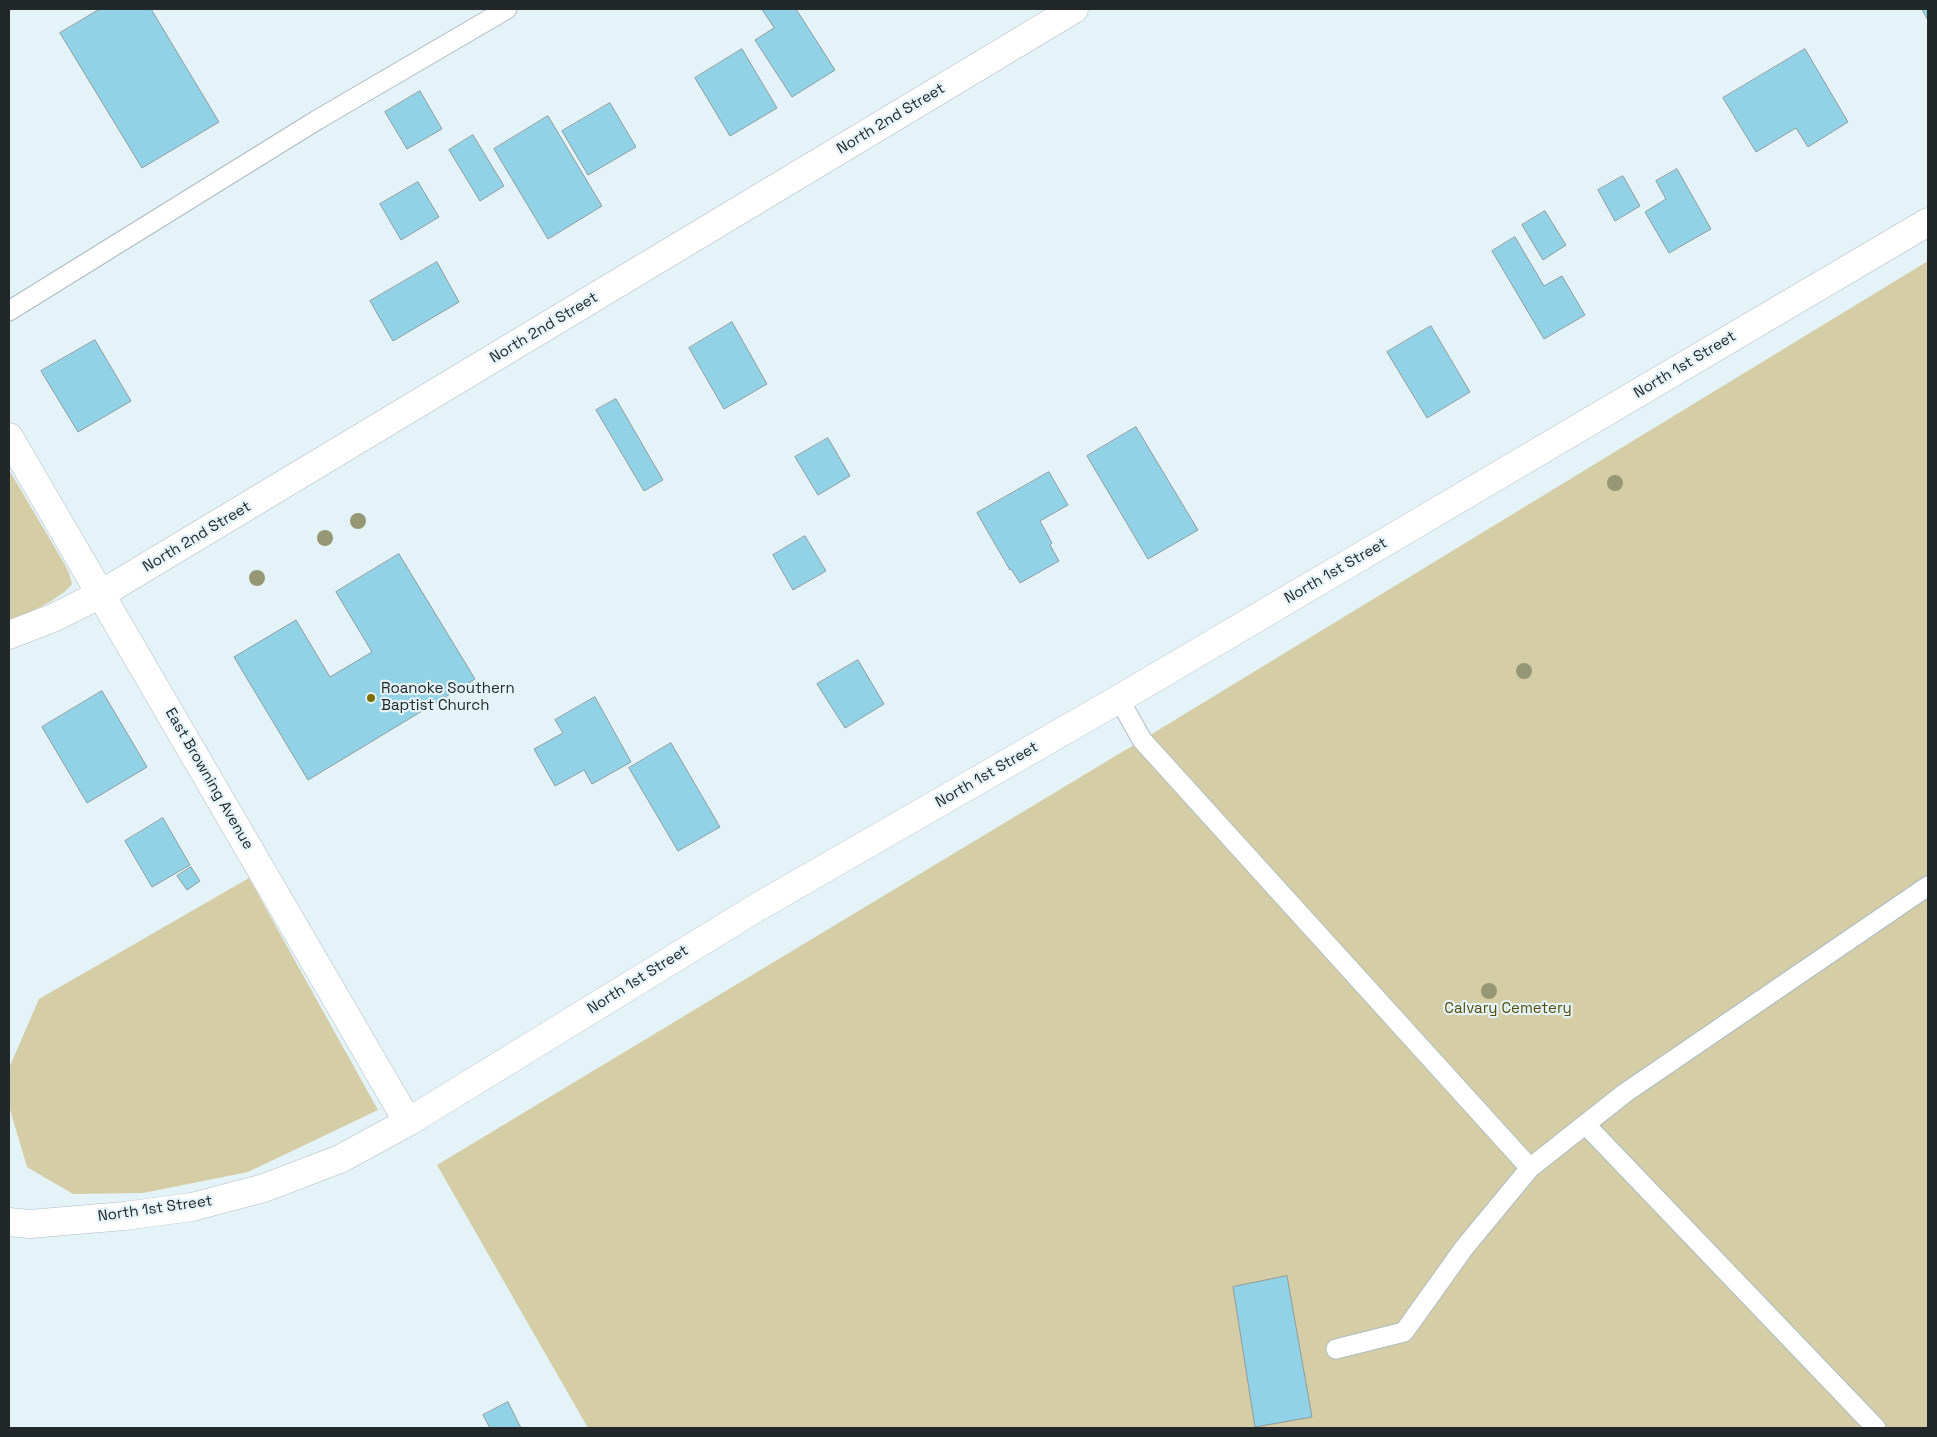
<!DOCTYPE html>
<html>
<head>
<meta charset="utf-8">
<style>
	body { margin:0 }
	#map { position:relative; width:1937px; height:1437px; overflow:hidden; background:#e3f3f8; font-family:"Space Grotesk",sans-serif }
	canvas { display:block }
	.frame { position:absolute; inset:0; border:10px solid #222829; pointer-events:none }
</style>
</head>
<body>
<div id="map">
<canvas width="1937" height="1437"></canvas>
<div class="frame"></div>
</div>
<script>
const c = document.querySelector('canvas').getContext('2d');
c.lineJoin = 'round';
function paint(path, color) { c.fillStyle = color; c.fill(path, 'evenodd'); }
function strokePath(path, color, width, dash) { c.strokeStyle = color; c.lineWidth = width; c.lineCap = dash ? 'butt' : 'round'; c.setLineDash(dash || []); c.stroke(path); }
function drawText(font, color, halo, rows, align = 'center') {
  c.font = font + ' "Space Grotesk",sans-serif'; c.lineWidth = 4.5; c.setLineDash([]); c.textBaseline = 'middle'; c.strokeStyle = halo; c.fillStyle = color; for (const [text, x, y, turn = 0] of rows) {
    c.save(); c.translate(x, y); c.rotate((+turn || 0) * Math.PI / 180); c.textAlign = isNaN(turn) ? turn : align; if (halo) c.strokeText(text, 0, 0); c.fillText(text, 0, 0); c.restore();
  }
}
paint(new Path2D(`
	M1928,261V1428H588L437,1165L1142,740Z
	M9,470L64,563L69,573L72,584C61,599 27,614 9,620Z
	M249,878L378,1110L248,1172L143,1193L73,1194L27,1167L9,1106V1068L39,999Z`), '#d5cda5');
const building = new Path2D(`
	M100,9H151L219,122L142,168L60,33Z
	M762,9H796L835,70L792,97L755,40L774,28Z
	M1922,9H1928V20Z
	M742,49L777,108L730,136L695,78Z
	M1805,49L1848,122L1808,147L1796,128L1756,152L1723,98Z
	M420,91L442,129L407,149L385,112Z
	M610,103L636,147L588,175L562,131Z
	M548,116L602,206L548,239L494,149Z
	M473,135L504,186L480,201L449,150Z
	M1677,169L1711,229L1669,253L1645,212L1666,199L1656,181Z
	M1623,176L1640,206L1615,221L1598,190Z
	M418,182L439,217L401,240L380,204Z
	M1545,211L1566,245L1543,260L1522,225Z
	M1515,237L1544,286L1562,276L1585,315L1544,339L1492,251Z
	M437,262L459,302L393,341L370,301Z
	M732,322L767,384L724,409L689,348Z
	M1431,326L1470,392L1427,418L1387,352Z
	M95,340L131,401L78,432L41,371Z
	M616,399L663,480L644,491L596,410Z
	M1136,427L1198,530L1148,559L1087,456Z
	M828,438L850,476L818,495L795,457Z
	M1049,472L1068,505L1040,521L1052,543L1050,545L1059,561L1020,583L1011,569L1010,570L977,513Z
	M805,536L826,571L793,590L773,555Z
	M399,554L475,679L308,780L234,657L296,620L330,677L372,652L336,592Z
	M858,660L884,704L845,728L817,684Z
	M102,691L147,767L87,803L42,727Z
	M595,697L631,762L592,784L584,770L555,786L534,749L563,733L555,720Z
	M671,743L720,827L678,851L629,768Z
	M163,818L190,865L152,887L125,841Z
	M191,867L200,881L187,890L177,876Z
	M1287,1276L1312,1417L1255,1427L1233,1287Z
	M508,1402L521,1428H490L483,1415Z`);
paint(building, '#92d2e6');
strokePath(building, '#8d9ca0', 1);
const lane = new Path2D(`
	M9,311L317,120L507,9
	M1119,699L1142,740L1530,1168
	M1586,1125L1876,1428
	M1336,1349L1404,1332L1464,1248L1530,1168L1625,1093L1928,886`);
const street = new Path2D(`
	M9,437L408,1122
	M9,635L53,618L101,594L1074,9
	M9,1222L30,1224L124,1216L192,1207L264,1188L340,1159L408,1122L756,908L1119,699L1928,222`);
strokePath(lane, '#adbcc1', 21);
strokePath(street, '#adbcc1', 29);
strokePath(lane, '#fff', 19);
strokePath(street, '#fff', 28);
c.fillStyle = '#969775';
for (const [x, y] of [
	[1615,483],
	[358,521],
	[325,538],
	[257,578],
	[1524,671],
	[1489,991]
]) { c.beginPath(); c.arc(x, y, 8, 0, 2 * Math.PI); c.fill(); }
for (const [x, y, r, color] of [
	[371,698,5,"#7d6c07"]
]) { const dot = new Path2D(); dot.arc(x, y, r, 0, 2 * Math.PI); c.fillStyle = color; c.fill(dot); strokePath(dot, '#e3f3f8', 2); }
drawText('15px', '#222829', '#e3f3f8', [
	["North 2nd Street",891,119,-31],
	["North 2nd Street",544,328,-31],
	["North 1st Street",1685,365,-31],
	["North 2nd Street",197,537,-31],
	["North 1st Street",1336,571,-30],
	["North 1st Street",987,775,-30],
	["East Browning Avenue",209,779,60],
	["North 1st Street",638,980,-32],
	["North 1st Street",155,1209,-8]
]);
drawText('15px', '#222829', '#e3f3f8', [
	["Roanoke Southern",381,689],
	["Baptist Church",381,706]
], 'left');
drawText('15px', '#574c0a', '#e3f3f8', [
	["Calvary Cemetery",1508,1009]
]);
</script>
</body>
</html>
